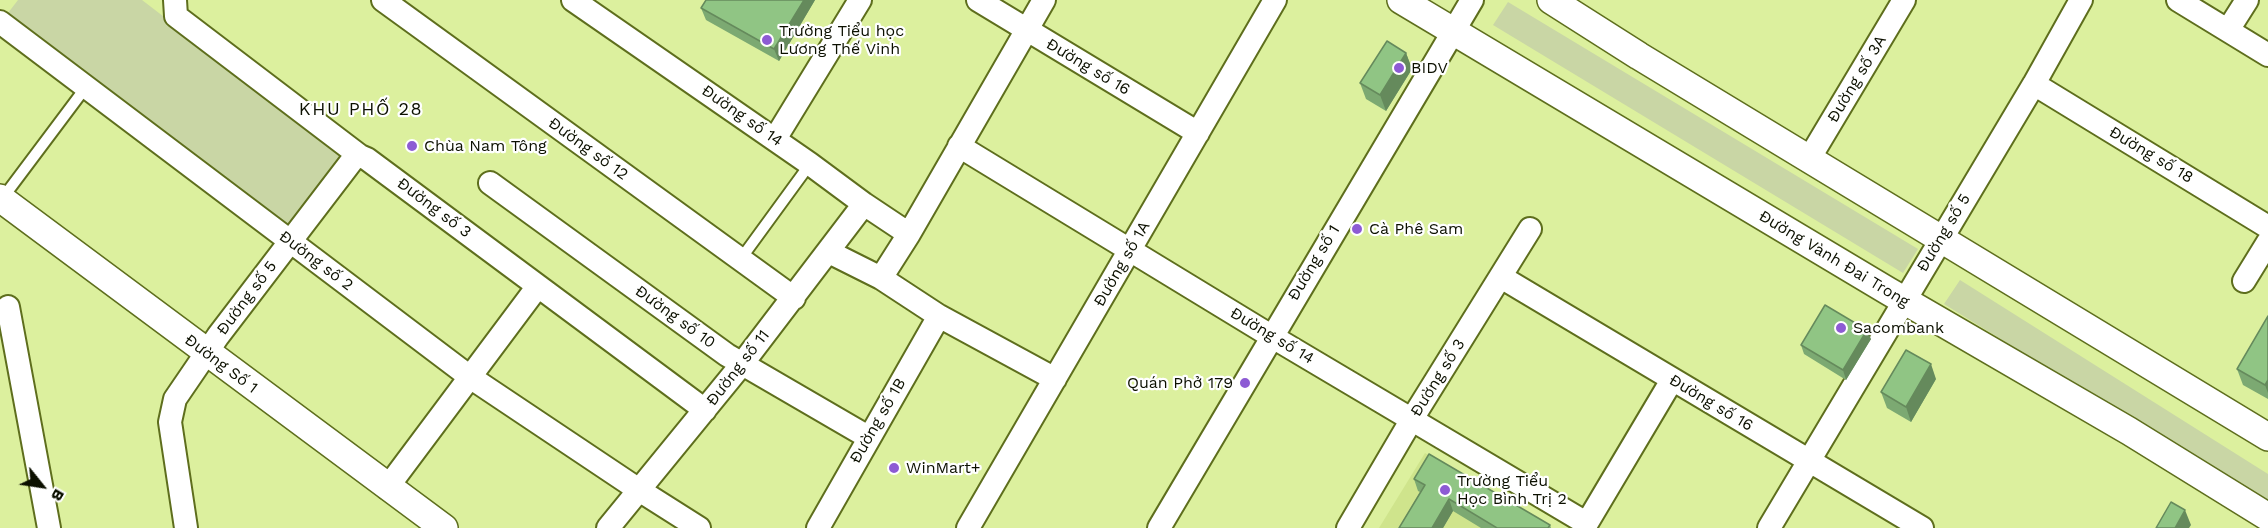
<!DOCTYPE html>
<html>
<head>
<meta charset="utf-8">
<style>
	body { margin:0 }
	#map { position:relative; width:2268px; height:528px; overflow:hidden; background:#dcf09e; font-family:"Work Sans",sans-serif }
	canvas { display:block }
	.north { position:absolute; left:12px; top:456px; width:60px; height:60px; -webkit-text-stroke:4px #fff; paint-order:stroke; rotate:120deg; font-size:16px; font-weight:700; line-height:24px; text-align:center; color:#0c1000 }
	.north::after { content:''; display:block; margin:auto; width:21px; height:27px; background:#0c1000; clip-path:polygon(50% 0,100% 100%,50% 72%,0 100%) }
</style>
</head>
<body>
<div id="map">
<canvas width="2268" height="528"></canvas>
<div class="north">B</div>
</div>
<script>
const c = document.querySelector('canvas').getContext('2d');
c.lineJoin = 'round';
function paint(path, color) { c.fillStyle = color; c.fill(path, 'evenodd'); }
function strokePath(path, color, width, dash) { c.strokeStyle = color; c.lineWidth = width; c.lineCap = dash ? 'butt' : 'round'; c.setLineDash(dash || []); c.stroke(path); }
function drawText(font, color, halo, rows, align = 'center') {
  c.font = font + ' "Work Sans",sans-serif'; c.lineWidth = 4.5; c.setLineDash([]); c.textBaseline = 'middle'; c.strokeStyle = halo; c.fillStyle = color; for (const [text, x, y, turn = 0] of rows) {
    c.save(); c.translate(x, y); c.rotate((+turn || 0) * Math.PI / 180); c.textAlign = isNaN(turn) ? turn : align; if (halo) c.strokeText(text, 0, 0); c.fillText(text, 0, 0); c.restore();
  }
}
paint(new Path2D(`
	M1425,453L1551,528H1379Z`), '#cfe48c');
paint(new Path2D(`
	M18,0H142L344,155L288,228L8,13Z
	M1508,2L1918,249L1903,273L1493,25Z
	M1960,280L2268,474V505L1944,304Z`), '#c9d6a5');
const service = new Path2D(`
	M2,199L86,87
	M740,260L810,164`);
const minor = new Path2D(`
	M175,0L176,16L360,156L367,159L705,410
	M383,0L794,298
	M573,0L810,164L864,204L909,234
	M978,0L1198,133
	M2178,0L2268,55
	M0,22L470,377L639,490L699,528
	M2228,30L2247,0
	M2034,84L2268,227
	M775,139L860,0
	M959,146L1271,336L1586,523
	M1809,159L1904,0
	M490,183L727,355L868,437
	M829,252L881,278L939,316L1055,379
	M1501,277L1922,528
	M881,278L909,234L1044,0
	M2244,281L2268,242
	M8,307L49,528
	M387,488L538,286
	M186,528L170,422L175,399L218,336L354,158L360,156
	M608,528L742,364L864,204
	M818,528L939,316
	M968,528L1275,0
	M1159,528L1472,0
	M1348,528L1412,419L1530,229
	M1584,528L1672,380
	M1769,528L2034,84L2081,0`);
const tertiary = new Path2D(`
	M1401,0L1888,291L2129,431L2268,517
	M1551,0L1639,56L2268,437
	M0,198L444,528`);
strokePath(service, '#5e6e1d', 14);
strokePath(minor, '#5e6e1d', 26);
strokePath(tertiary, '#5e6e1d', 30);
strokePath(service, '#fff', 10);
strokePath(minor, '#fff', 22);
strokePath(tertiary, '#fff', 27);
paint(new Path2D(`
	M815,0L779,61L706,20L701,8Z
	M1406,53L1412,69L1386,111L1366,99L1360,83Z
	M2268,316V399L2243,385L2237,369Z
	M1871,339L1846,380L1804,354L1801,345Z
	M1936,379L1911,422L1887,408L1881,392Z
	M1414,479L1550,525L1551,528H1481L1453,511L1443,528H1399L1420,492L1418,491Z`), '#7ca972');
paint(new Path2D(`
	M804,0H815L779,61L774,49Z
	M1406,53L1412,69L1386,111L1380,95Z
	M1867,330L1871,339L1846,380L1843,370Z
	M1931,364L1936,379L1911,422L1906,407Z
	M2268,380V393L2265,385Z
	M1449,499L1453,511L1443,528H1432Z
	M2185,510L2191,525L2189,528H2175Z`), '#658a5c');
const building = new Path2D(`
	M706,0H804L774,49L701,8Z
	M1387,41L1406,53L1380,95L1360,83Z
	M1825,305L1867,330L1843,370L1801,345Z
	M2268,316V380L2265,385L2237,369Z
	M1906,350L1931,364L1906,407L1881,392Z
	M1429,454L1550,525L1548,528H1497L1449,499L1432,528H1399L1425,485L1414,479Z
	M2171,502L2185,510L2175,528H2156Z`);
paint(building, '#90c584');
strokePath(building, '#658a5c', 1.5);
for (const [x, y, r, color] of [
	[767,40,6,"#8d5bd4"],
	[1399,68,6,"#8d5bd4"],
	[412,146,6,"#8d5bd4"],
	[1357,229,6,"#8d5bd4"],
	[1841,328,6,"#8d5bd4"],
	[1245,383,6,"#8d5bd4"],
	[894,468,6,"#8d5bd4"],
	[1445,490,6,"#8d5bd4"]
]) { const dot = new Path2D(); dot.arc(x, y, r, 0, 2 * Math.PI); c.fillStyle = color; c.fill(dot); strokePath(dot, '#fff', 2); }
drawText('16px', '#0c1000', '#fff', [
	["Trường Tiểu học",779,31],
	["Lương Thế Vinh",779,49],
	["BIDV",1411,68],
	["Chùa Nam Tông",424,146],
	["Cà Phê Sam",1369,229],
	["Sacombank",1853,328],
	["Quán Phở 179",1233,383,"right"],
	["WinMart+",906,468],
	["Trường Tiểu",1457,481],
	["Học Bình Trị 2",1457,499]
], 'left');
drawText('16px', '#0c1000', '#fff', [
	["Đường số 16",1088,67,31],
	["Đường số 3A",1857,79,-59],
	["Đường số 14",742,116,35],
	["Đường số 12",588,149,36],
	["Đường số 18",2151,155,31],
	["Đường số 3",434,208,37],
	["Đường số 5",1944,233,-59],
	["Đường Vành Đai Trong",1834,259,31],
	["Đường số 2",316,261,37],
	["Đường số 1",1314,263,-59],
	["Đường số 1A",1122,264,-60],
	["Đường số 5",247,298,-53],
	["Đường số 10",675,317,36],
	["Đường số 14",1272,336,31],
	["Đường Số 1",221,364,37],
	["Đường số 11",738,368,-52],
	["Đường số 3",1438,378,-58],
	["Đường số 16",1711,403,31],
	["Đường số 1B",878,421,-60]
]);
c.letterSpacing = '1.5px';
drawText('18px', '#0c1000', '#fff', [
	["KHU PHỐ 28",361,110]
]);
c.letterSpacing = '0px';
</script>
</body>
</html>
